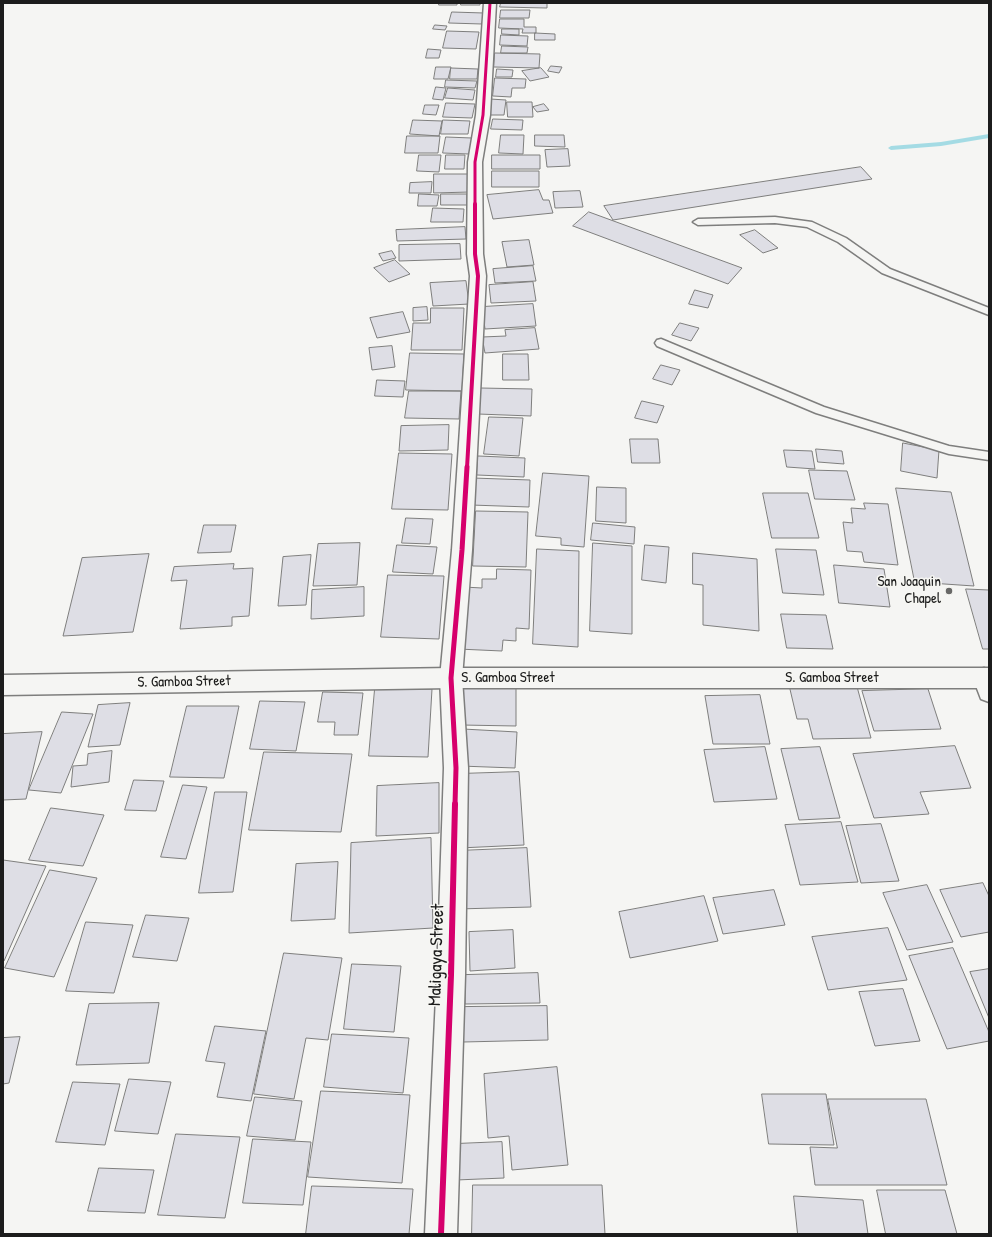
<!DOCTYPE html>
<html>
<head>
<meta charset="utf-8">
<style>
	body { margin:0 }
	#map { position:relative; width:992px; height:1237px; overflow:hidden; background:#f5f5f3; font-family:"Patrick Hand",sans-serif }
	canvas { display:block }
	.frame { position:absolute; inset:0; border:4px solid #1c1c1c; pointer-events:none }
</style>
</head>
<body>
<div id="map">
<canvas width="992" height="1237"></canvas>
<div class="frame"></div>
</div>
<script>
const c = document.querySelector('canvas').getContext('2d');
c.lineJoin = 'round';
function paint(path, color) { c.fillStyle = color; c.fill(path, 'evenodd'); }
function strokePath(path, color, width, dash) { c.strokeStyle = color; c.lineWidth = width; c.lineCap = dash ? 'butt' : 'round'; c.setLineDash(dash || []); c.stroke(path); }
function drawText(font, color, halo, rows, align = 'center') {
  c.font = font + ' "Patrick Hand",sans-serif'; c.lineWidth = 3; c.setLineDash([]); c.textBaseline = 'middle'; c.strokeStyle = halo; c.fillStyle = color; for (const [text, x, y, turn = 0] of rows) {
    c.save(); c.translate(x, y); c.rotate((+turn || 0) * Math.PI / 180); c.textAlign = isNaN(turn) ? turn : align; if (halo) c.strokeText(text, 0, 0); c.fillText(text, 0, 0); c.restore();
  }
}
paint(new Path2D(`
	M989,134V138L941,146L891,150L888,148L891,146L941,142Z`), '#a4dbe4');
const building = new Path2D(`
	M439,3H457V5H439Z
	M461,3H480V5H461Z
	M501,3H547V8L500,7Z
	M501,10H530L529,18H500Z
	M452,12L484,13L482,24L449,23Z
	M500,19H524V27H536V33H522L523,29L499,28Z
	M435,25L447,26L445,30L433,29Z
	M502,29H519V35L502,34Z
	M447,31L479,32L476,49L443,48Z
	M535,33L555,34V40H535Z
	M501,35L528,36L527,46L500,45Z
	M502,46L528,47L527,53H501Z
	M428,49L441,50L439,58H426Z
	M495,53L540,54L539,68L494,67Z
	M551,66L562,67L559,73L548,71Z
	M436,67H451L448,79H434Z
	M451,68L478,69L477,79H450Z
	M541,68L549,77L530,81L522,71Z
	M497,69L513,70L512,77H496Z
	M495,78L526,79L525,88H512L511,97L493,96Z
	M446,80L477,81L475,88L445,87Z
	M436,87L446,88L443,100L433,99Z
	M448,88L475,90L473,100L445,98Z
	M490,99L506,100L504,115H488Z
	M507,102H532L533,117H508Z
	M446,103L475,104L472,118L443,117Z
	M544,104L549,110L537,112L533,107Z
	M425,105H439L436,115L423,114Z
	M493,119L523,120L522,130L491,129Z
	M413,120L442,121L439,136L410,134Z
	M443,120L470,121L468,134H441Z
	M501,135H524L523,154L499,153Z
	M535,135H564L565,147L535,146Z
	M407,136H440L438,153H405Z
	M446,137L472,138L469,154L443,153Z
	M568,149L570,166L547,167L545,150Z
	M419,155H441L439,172L417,171Z
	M446,155H465L464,169H445Z
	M492,155H540V169H492Z
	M861,167L872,179L613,220L604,206Z
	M492,171H539V187H492Z
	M434,174H470V192L434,193Z
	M432,182L431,193H409L410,183Z
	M539,190L543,200H549L553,213L493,219L487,195Z
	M580,191L583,207L555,208L553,192Z
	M419,194L439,195L437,206H418Z
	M441,194H467V205H441Z
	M433,208L464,209L463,222H431Z
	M589,212L742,268L728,284L573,226Z
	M465,227L466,239L397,241L396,230Z
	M755,230L778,248L763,253L740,235Z
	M529,240L534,265L507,267L502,242Z
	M460,244L461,259L399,261V245Z
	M392,251L396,258L383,261L379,254Z
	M395,260L410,274L389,282L374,268Z
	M533,266L536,281L495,283L493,269Z
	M466,281L469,304L433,306L430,283Z
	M533,282L536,301L491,303L489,285Z
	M695,290L713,295L708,308L689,304Z
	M533,304L536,326L485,329L482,307Z
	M427,307L428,320L413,321V308Z
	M431,308H464L462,350H411L413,323H430Z
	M403,312L410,332L377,338L370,318Z
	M680,323L699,328L691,341L672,335Z
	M535,328L539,349L485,353L482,337L506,336L505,330Z
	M392,346L395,367L372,370L369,348Z
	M410,353L464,354L462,391L406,390Z
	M503,354H528L529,380H503Z
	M661,365L680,370L672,385L653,379Z
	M377,380L405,381L403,397L375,396Z
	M480,388L532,389L531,416L478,414Z
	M409,391H461L459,419L405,418Z
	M642,401L664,406L657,423L635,418Z
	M489,417L523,418L519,456L484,454Z
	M449,425L448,450L399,451L401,426Z
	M630,439H658L660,463H632Z
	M903,443L939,450L937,478L901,471Z
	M816,449L842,451L844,464L818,462Z
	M784,450L812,451L815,469L787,467Z
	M399,453L452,454L448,510L392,509Z
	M478,456L525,458L524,477L477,475Z
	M809,470L847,471L855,500L815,499Z
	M543,473L589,476L584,547L561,545V538L536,536Z
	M473,478L530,480L529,507L471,505Z
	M597,487L626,488V523L596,521Z
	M896,488L951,492L974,586L915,582Z
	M763,493H808L819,538H772Z
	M864,503L888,504L898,565L864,562L862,552L847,551L843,522L853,523L851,508L865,509Z
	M476,511L528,512L526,567L473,566Z
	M406,518L433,519L430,544L402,543Z
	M593,523L635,527L634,544L591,540Z
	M204,525H236L231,552L198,553Z
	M360,543L357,585L313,586L318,544Z
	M593,543L632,546V634L590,631Z
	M397,545L437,547L433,574L393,572Z
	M645,545L669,547L666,583L642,580Z
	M537,549L579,551L578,647L533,644Z
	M776,549L816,550L824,595L783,593Z
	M693,553L757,559L759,631L703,625V585L693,584Z
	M149,554L133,632L63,636L82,558Z
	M311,555L306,605L278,606L283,557Z
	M234,564L233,569L253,568L249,616L232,617V626L180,629L187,580L171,581L174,567Z
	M834,565L884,569L890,607L839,603Z
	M497,569L531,570L529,629L516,628V641L503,640L502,651L458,649L464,587L482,588V579H496Z
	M388,575L444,576L439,639L381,637Z
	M364,587V616L311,619L312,590Z
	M966,589L989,590V649H983Z
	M781,614L826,615L833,649L787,648Z
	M856,683L871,738L813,739L808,719H797L789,685Z
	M463,684L516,685V726L461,725Z
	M375,689H432L428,757L369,756Z
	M928,689L941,729L874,731L862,691Z
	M323,692L363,693L358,735H334L335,722H318Z
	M760,695L770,744H713L705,696Z
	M260,701L305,702L296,751L250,749Z
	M130,703L120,745L88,747L98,705Z
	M187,706H239L224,778L170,777Z
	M62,712L93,714L61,793L29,790Z
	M463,729L517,732L515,768L460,766Z
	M42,732L26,799L3,800V734Z
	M955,746L971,788L920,792L929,814L874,818L853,754Z
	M765,747L777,799L714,802L704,750Z
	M820,747L840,818L799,820L781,749Z
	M112,751L109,782L71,787L73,766L87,765L88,754Z
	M264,752L352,754L341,832L249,830Z
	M519,772L524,845L459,848L458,774Z
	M134,780L164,781L156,811L125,810Z
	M439,783V833L376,836L377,786Z
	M183,785L207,787L186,859L161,857Z
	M215,792H247L233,892L199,893Z
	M51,808L104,815L83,866L29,860Z
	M841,822L858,882L800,885L785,825Z
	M881,824L899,881L861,883L846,826Z
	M431,838L433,928L349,933L351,843Z
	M527,848L531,907L457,909V851Z
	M3,860L46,866L4,961H3Z
	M338,862L335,919L291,921L296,864Z
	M50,870L97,878L54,977L5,968Z
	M983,883L989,896V932L961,937L940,890Z
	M927,885L953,942L907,950L883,893Z
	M774,890L785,925L723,934L713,898Z
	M704,896L718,941L630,958L619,912Z
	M146,915L189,918L177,961L133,957Z
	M86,922L133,925L114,993L66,991Z
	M888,928L907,980L828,990L812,937Z
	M513,930L515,968L470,971L469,932Z
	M953,948L989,1032V1041L947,1049L909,956Z
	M284,953L342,958L328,1040L306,1038L294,1099L254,1094Z
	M352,964L401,966L394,1032L344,1029Z
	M989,969V1018L970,972Z
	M538,973L540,1003L465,1004V975Z
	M903,989L920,1041L875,1046L859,992Z
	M159,1003L149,1063L76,1065L89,1004Z
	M547,1006L548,1040L463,1042V1007Z
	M215,1026L266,1031L251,1101L217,1097L225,1063L206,1061Z
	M332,1034L409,1038L403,1093L324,1087Z
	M20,1037L9,1083L3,1084V1038Z
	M557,1067L568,1165L512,1170L509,1136L488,1138L484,1074Z
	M129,1079L171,1082L158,1134L115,1131Z
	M73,1082L120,1084L105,1145L56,1142Z
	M321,1091L410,1095L402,1183L308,1177Z
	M762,1094H826L834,1145L769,1144Z
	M255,1097L302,1101L295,1140L247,1136Z
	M828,1099H926L947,1185H815L810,1147L837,1148Z
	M176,1134L240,1137L225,1218L158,1215Z
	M253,1139L311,1142L303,1205L243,1203Z
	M502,1142L504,1178L456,1180L455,1144Z
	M99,1168L154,1170L145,1213L88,1211Z
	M473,1185H602L605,1234H472Z
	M312,1186L413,1189L409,1234H306Z
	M877,1190H945L957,1234H886Z
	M794,1196L863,1200L868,1234H798Z`);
paint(building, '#dedee5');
strokePath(building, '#7e7e7d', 1);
const lane = new Path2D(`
	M775,217L812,222L846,238L890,269L989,308V315L882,273L838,242L807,227L775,223L698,225L693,222L698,219Z
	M661,339L824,407L949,446L989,452V460L949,454L816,413L657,346L655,343L657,340Z`);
const street = new Path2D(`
	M484,3H496L490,115L482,162L483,254L486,276L472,550L462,678L468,768L465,975L457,1234H425L437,975L444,768L440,678L452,550L470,276L467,254L468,162L476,115Z
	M984,668L989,670V702L981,699L973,678L976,671Z`);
const secondary = new Path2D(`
	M451,668H989V688H451L3,695V675Z`);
strokePath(lane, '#7e7e7d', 3);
strokePath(street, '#7e7e7d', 3);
strokePath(secondary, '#7e7e7d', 3);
paint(lane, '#f5f5f3');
paint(street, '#f5f5f3');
paint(secondary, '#f5f5f3');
strokePath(new Path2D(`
	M475,205V162L483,115L490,3`), '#d6006c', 3);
strokePath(new Path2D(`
	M467,468L478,276L475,254V204`), '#d6006c', 4);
strokePath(new Path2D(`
	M455,805L456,768L451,678L462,550L467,467`), '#d6006c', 5);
strokePath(new Path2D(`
	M441,1234L451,975L455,804`), '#d6006c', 6);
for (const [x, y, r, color] of [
	[949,591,4,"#686867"]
]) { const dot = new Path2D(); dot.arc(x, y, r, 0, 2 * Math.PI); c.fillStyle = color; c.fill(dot); strokePath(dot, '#f6f6f2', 1.5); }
drawText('15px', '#1c1c1c', '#f6f6f2', [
	["San Joaquin",941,582],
	["Chapel",941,599]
], 'right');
drawText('15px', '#1c1c1c', '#f6f6f2', [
	["S. Gamboa Street",508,678],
	["S. Gamboa Street",832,678],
	["S. Gamboa Street",184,682,-1]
]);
drawText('18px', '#1c1c1c', '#f6f6f2', [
	["Maligaya Street",437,955,-88]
]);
</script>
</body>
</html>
